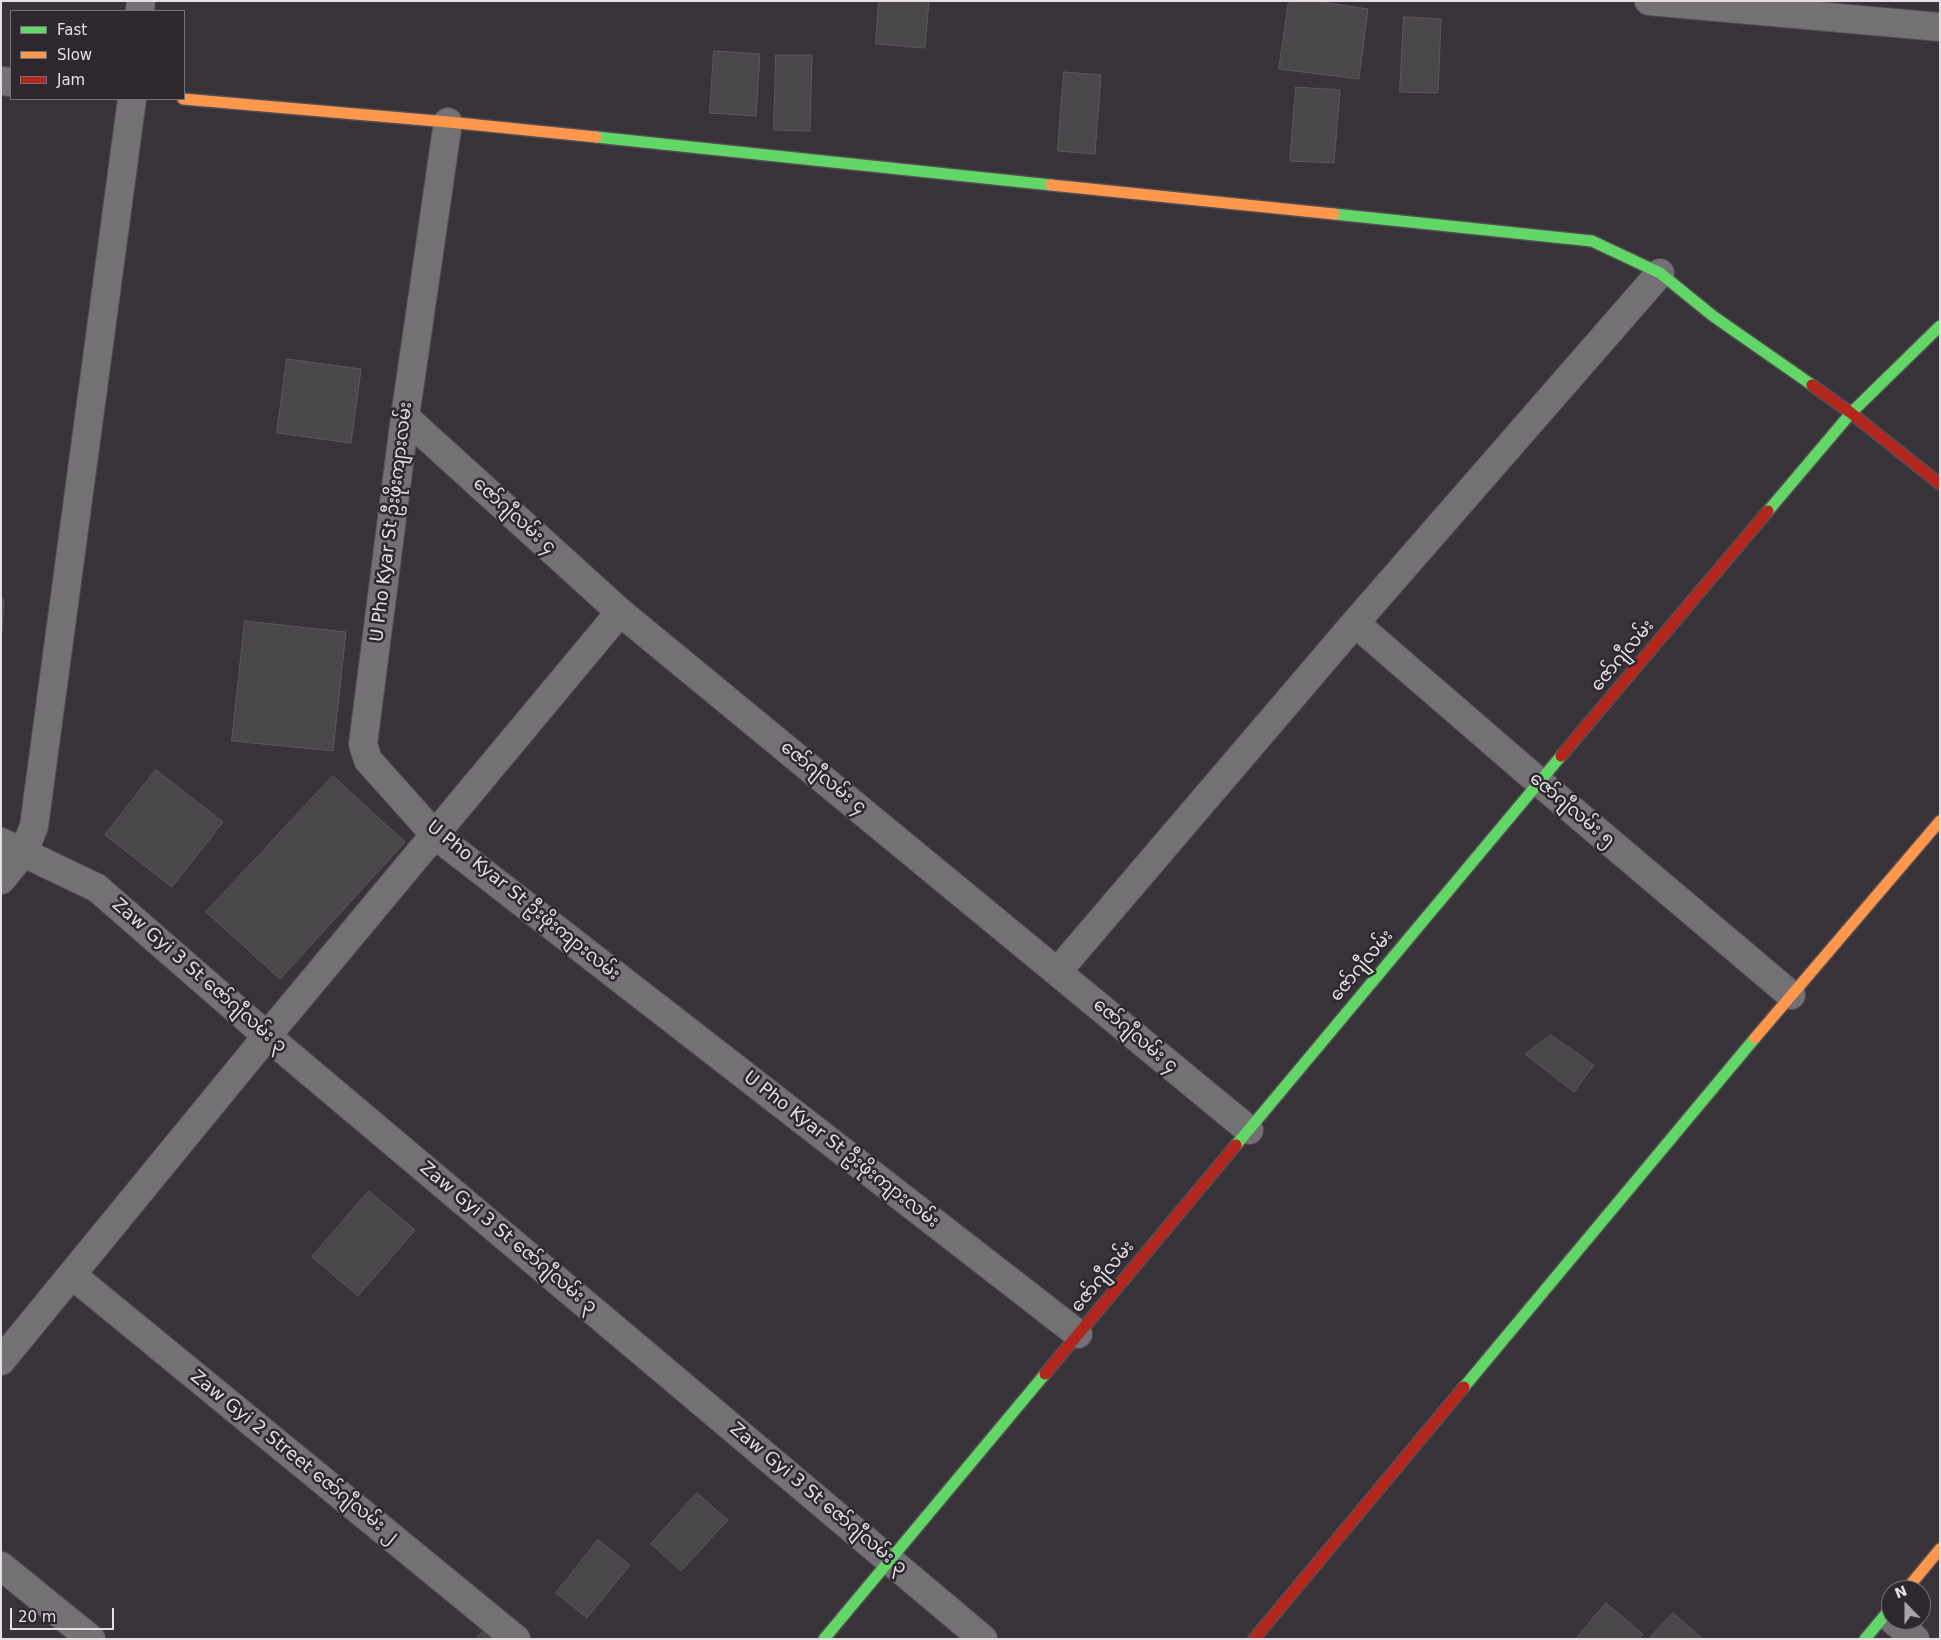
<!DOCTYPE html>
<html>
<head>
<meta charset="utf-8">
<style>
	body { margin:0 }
	#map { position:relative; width:1941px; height:1640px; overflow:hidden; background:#373338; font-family:"DejaVu Sans",sans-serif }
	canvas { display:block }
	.frame { position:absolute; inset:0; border:2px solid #e3dfe3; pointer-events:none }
	.legend { position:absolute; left:10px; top:10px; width:175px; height:90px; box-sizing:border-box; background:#2e282e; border:1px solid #767176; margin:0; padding:6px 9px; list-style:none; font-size:15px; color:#e3dfe3 }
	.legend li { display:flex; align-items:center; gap:10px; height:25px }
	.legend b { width:25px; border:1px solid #767176 }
	.north { position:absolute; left:1881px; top:1580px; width:50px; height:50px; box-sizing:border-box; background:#2e282e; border:1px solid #767176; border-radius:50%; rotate:338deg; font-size:14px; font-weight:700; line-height:20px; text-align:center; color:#e3dfe3 }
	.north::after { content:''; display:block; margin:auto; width:18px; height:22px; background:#a7a3a7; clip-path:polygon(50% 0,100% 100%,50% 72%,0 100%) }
	.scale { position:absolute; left:10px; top:1608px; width:104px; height:22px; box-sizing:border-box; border:2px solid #e3dfe3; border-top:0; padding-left:6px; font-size:15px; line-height:18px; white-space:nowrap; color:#e3dfe3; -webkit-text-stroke:4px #2e282e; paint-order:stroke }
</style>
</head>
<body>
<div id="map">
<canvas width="1941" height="1640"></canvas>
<div class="frame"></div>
<ul class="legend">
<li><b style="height:6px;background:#63d668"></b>Fast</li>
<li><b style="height:6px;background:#ff974d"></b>Slow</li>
<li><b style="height:6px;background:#b3261e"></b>Jam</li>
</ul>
<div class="north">N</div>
<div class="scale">20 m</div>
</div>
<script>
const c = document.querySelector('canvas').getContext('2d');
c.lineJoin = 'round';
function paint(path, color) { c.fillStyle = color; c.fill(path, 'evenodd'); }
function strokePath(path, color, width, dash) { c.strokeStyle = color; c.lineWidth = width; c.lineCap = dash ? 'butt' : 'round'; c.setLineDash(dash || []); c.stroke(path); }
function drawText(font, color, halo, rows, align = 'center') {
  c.font = font + ' "DejaVu Sans","Noto Sans Myanmar",sans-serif'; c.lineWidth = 5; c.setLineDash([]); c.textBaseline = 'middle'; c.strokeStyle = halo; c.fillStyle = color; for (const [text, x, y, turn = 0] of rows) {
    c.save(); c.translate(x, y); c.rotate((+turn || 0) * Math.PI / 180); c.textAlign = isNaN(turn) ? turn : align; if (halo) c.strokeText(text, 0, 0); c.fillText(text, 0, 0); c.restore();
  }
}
const building = new Path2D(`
	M879,1H929L925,48L876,44Z
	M1289,1H1315L1368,9L1359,79L1279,69Z
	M1404,17L1441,19L1438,93L1400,92Z
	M714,51L760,54L756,116L710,113Z
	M776,55H812L810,131L774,130Z
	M1064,72L1101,75L1095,154L1058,151Z
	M1296,87L1340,90L1334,163L1290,161Z
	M287,359L361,369L351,443L277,433Z
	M1,598L4,599L1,642Z
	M245,621L346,632L333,751L232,741Z
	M156,770L223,822L172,887L105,835Z
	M333,776L405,842L280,979L206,912Z
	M1551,1035L1594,1065L1574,1092L1525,1054Z
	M369,1191L415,1230L358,1296L312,1257Z
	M697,1493L728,1520L681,1571L651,1544Z
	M598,1540L630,1565L587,1618L556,1593Z
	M1606,1603L1643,1634L1639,1639H1576Z
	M1673,1613L1703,1639H1649Z
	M486,1628L498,1639H476Z`);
paint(building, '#4a474a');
strokePath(building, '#5b585c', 1);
const street = new Path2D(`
	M1649,1L1940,27
	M140,11L141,1
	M1,81L11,82
	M448,122L405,417L363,744L368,760L435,835L1078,1334
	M405,417L620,612L1249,1130
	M1355,623L1539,782L1791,995
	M1,842L97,888L267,1036L983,1639
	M1,880L24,852L34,826L132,99
	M1058,971L1355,623L1660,273
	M72,1275L516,1639
	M1,1361L267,1036L620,612
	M1,1566L91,1639
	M1893,1620L1915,1639`);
const fast = new Path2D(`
	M596,137L1051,185
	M1334,214L1592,241L1660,273L1713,316L1812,385
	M1768,511L1851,413L1940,326
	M1236,1145L1561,756
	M1464,1387L1755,1038
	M824,1639L1045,1374
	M1865,1639L1891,1608`);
const slow = new Path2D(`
	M183,99L448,122L596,137
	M1051,185L1334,214
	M1755,1038L1940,821
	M1906,1590L1940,1549`);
const jam = new Path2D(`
	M1812,385L1851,413L1940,484
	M1561,756L1768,511
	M1045,1374L1236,1145
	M1254,1639L1464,1387`);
strokePath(street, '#524f53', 30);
strokePath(fast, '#524f53', 14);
strokePath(slow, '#524f53', 14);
strokePath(jam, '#524f53', 14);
strokePath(street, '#737174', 28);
strokePath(fast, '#63d668', 11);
strokePath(slow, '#ff974d', 11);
strokePath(jam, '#b3261e', 11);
drawText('18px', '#e3dfe3', '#2e282e', [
	["ဇော်ဂျီလမ်း ၄",514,516,42],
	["U Pho Kyar St ဦးဖိုးကျားလမ်း",392,522,-83],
	["ဇော်ဂျီလမ်း",1623,656,-50],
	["ဇော်ဂျီလမ်း ၄",823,778,39],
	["ဇော်ဂျီလမ်း ၅",1572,810,40],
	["U Pho Kyar St ဦးဖိုးကျားလမ်း",523,901,39],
	["ဇော်ဂျီလမ်း",1362,966,-50],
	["Zaw Gyi 3 St ဇော်ဂျီလမ်း ၃",199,976,41],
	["ဇော်ဂျီလမ်း ၄",1135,1036,40],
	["U Pho Kyar St ဦးဖိုးကျားလမ်း",841,1150,38],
	["Zaw Gyi 3 St ဇော်ဂျီလမ်း ၃",508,1238,40],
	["ဇော်ဂျီလမ်း",1103,1277,-50],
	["Zaw Gyi 2 Street ဇော်ဂျီလမ်း ၂",294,1457,39],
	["Zaw Gyi 3 St ဇော်ဂျီလမ်း ၃",818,1499,40]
]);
</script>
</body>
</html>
